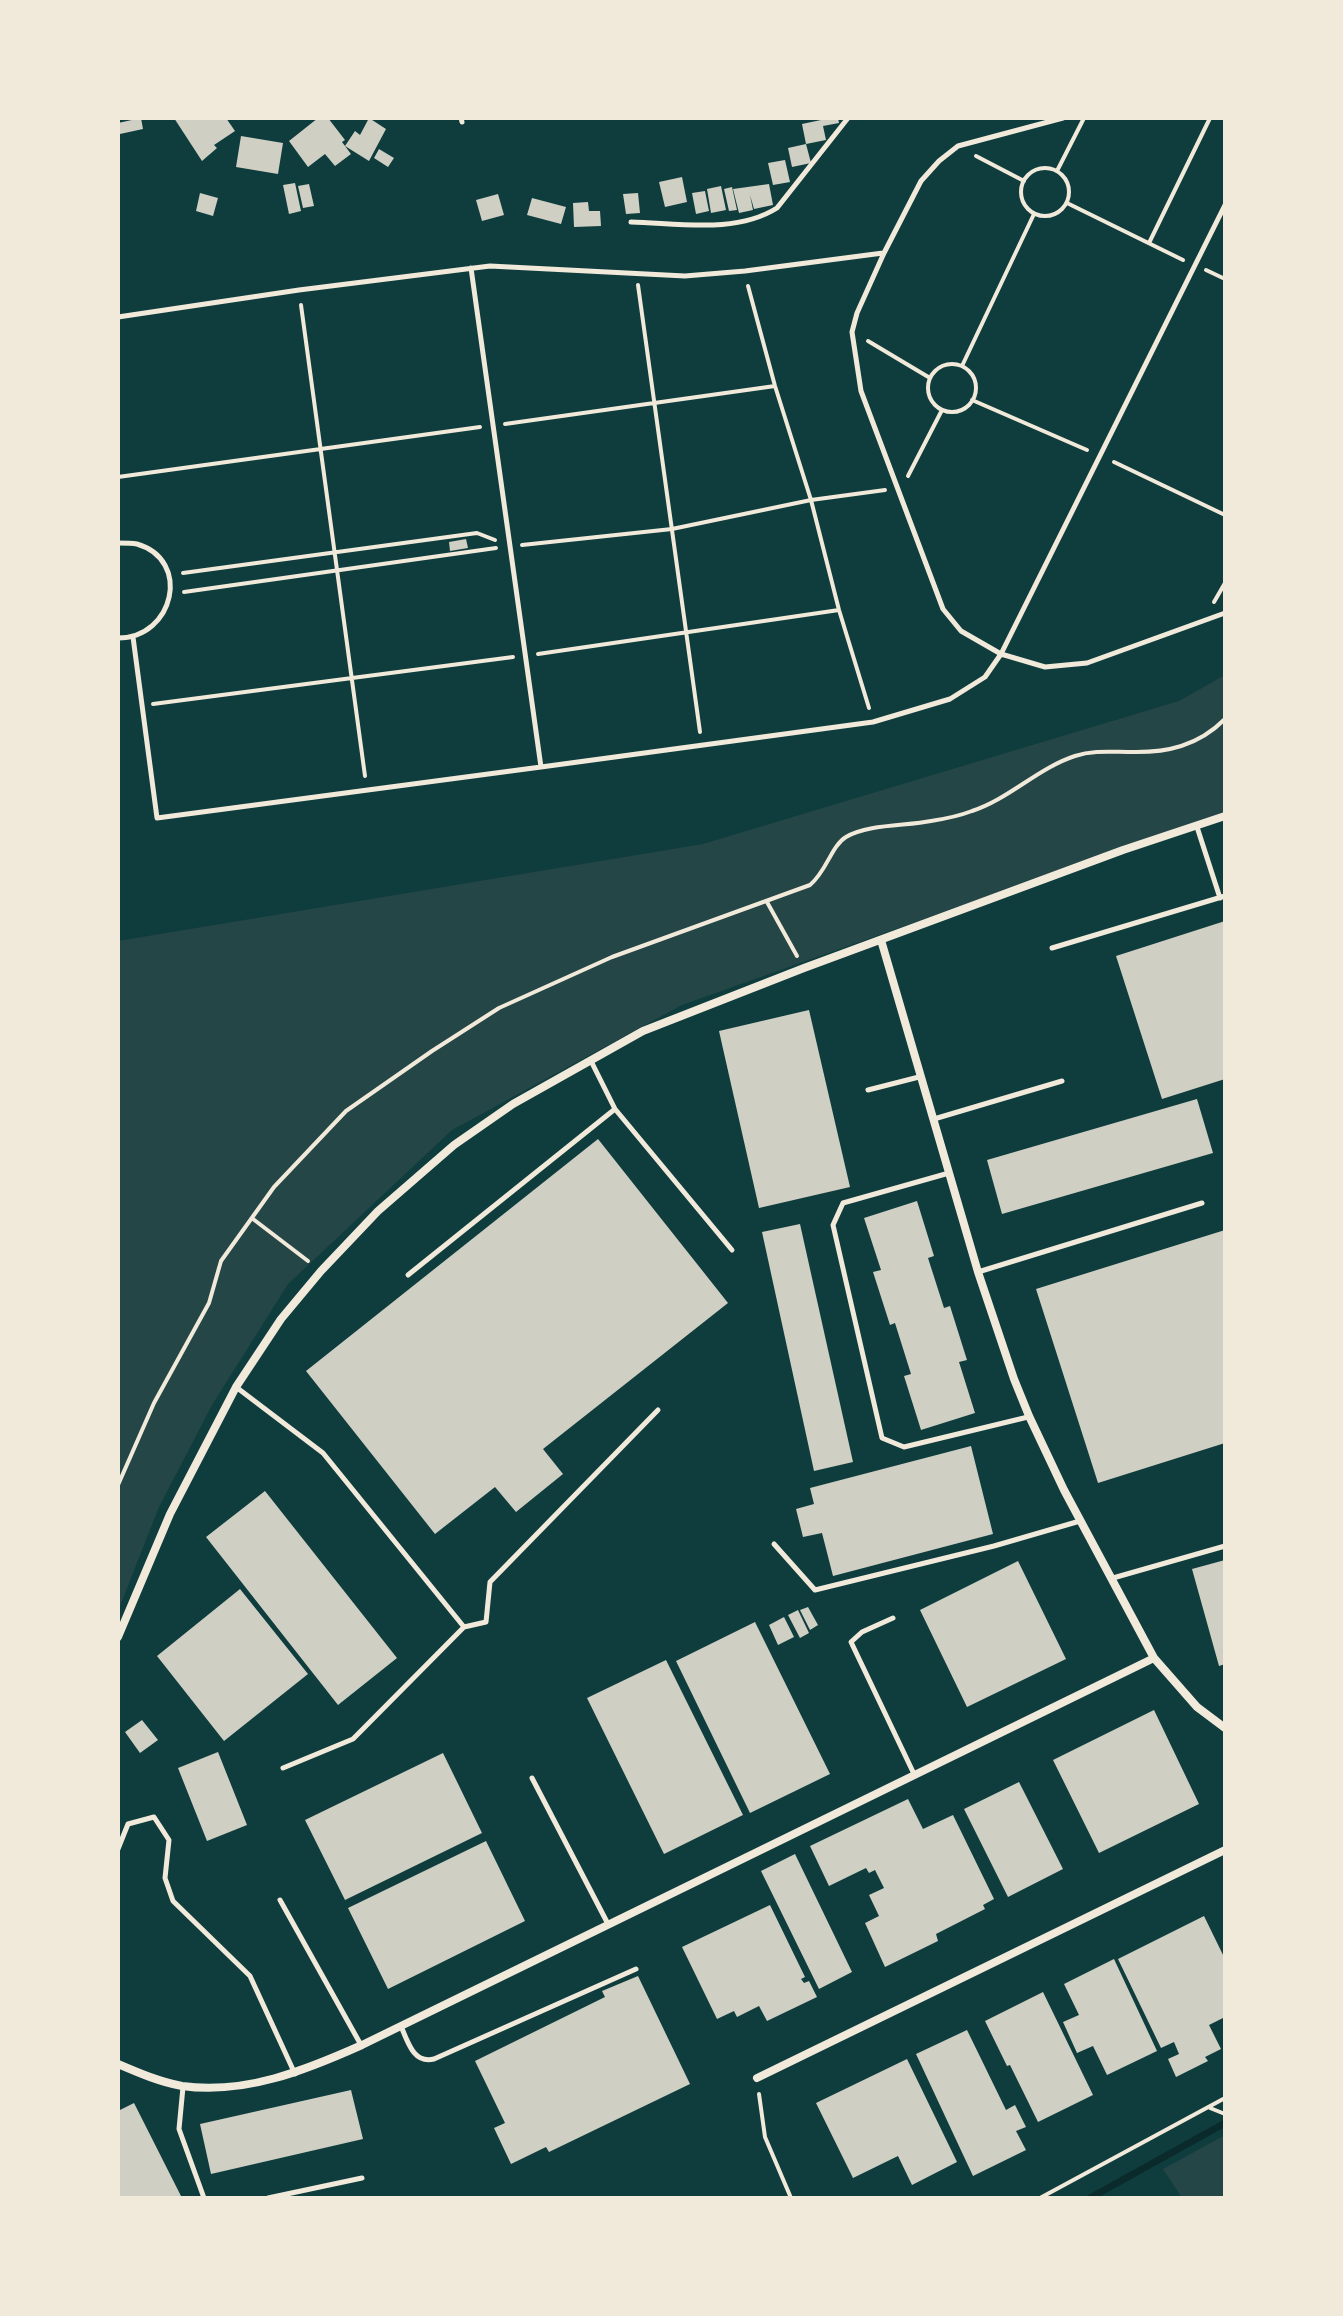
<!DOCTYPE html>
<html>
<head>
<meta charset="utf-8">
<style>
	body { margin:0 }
	#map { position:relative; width:1343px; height:2316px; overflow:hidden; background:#0f3d3e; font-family:"Roboto Condensed",sans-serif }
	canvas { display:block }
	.frame { position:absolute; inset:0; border:120px solid #f1e9da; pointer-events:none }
</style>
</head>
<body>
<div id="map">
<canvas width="1343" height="2316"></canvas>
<div class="frame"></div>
</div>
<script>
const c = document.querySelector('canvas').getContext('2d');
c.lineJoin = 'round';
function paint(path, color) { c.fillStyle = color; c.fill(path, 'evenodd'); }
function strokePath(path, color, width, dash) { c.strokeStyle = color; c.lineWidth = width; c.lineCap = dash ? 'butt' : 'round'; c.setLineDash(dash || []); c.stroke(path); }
paint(new Path2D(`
	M1225,675V812L682,1005L452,1130L288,1284L212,1405L159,1507L118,1611V941L703,844L1179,701Z
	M1225,2135V2198H1182L1163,2169Z`), '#244646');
strokePath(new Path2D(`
	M1090,2198L1225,2123`), '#0a2a2b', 7);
paint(new Path2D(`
	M141,118L143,129L120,134L118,123Z
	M174,118H226L235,131L214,145L217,148L202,161Z
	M318,118H328L345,140L342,142L351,154L335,166L325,154L308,167L289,141Z
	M369,118L386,129L369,161L345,146L355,131L360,135Z
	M821,118H838L839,123L823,126L826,140L806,144L811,163L792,167L788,148L806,144L802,124L821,120Z
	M241,136L283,143L278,174L236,167Z
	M379,149L394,158L388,167L374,158Z
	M785,160L790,182L773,185L768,163Z
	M682,177L687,202L665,207L659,182Z
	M295,183L301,211L289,214L283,185Z
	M309,184L314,206L303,208L298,186Z
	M769,184L773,205L754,209L750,195L753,210L739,213L733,189Z
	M721,186L726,210L711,213L707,189Z
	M732,187L737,210L729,211L724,189Z
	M705,191L709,211L696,214L692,193Z
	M200,193L218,198L213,216L196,211Z
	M638,193L640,213L626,214L623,194Z
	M498,194L504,215L482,221L476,200Z
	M532,198L566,207L561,224L527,215Z
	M588,202L589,211H600L601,226L574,227L573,203Z
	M466,539L468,548L450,551L449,542Z
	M1225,921V1079L1162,1099L1116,956Z
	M809,1010L850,1187L759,1208L719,1031Z
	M1197,1099L1213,1153L1002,1214L987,1160Z
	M598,1139L728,1303L543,1449L563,1474L516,1512L495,1487L435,1534L306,1371Z
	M917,1201L934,1256L928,1258L944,1308L950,1306L967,1360L959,1362L975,1413L921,1430L904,1376L911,1374L895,1323L890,1325L873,1272L881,1270L864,1218Z
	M800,1224L853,1462L814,1471L762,1232Z
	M1225,1230V1443L1098,1483L1036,1289Z
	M971,1446L993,1534L833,1576L822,1533L803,1537L796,1509L814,1504L810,1488Z
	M265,1491L397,1658L338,1705L206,1537Z
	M1225,1560V1664L1219,1666L1192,1569Z
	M1018,1561L1066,1659L967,1707L920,1610Z
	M240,1589L308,1674L224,1741L157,1656Z
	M808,1607L818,1625L810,1630L800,1610Z
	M798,1610L809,1633L800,1638L788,1615Z
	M784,1617L794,1637L778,1645L769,1625Z
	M755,1622L830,1774L750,1813L676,1661Z
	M666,1660L743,1815L664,1854L587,1698Z
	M1154,1710L1199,1804L1099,1853L1053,1760Z
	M142,1720L158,1740L140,1753L125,1732Z
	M218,1752L247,1825L207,1841L178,1768Z
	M443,1753L482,1833L345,1900L305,1820Z
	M1019,1782L1063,1869L1008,1897L964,1809Z
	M908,1799L923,1829L953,1815L994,1899L983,1905L985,1909L936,1934L938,1941L885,1967L865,1923L879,1916L869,1895L884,1888L875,1870L869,1873L866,1868L829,1886L810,1846Z
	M486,1841L525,1921L388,1989L348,1908Z
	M795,1854L852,1972L819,1989L761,1871Z
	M770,1905L805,1977L801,1979L804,1983L809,1981L817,1997L767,2021L759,2006L737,2017L734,2011L717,2019L682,1947Z
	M1204,1916L1225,1959V2017L1209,2025L1221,2049L1205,2057L1208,2061L1176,2077L1168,2059L1179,2054L1174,2042L1161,2048L1118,1959Z
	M1114,1959L1157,2051L1107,2075L1093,2046L1077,2053L1063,2022L1079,2015L1064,1984Z
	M638,1976L690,2084L549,2152L546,2147L511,2164L494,2128L505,2123L475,2061L605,1997L602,1991Z
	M1043,1992L1093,2095L1038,2122L1010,2065L1007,2066L985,2021Z
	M967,2030L1006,2110L1015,2105L1026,2127L1016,2131L1026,2150L973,2176L916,2054Z
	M907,2059L957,2162L912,2185L898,2156L853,2178L816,2103Z
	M351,2090L363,2139L211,2174L200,2124Z
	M134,2103L182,2198H118V2111Z`), '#cfcfc3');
strokePath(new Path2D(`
	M976,156L1024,181
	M1021 192a24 24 0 1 1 48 0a24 24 0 1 1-48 0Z
	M1057,171L1084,118
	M1067,203L1183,260
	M1149,243L1210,118
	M1206,270L1225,279
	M638,285L700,732
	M748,286L775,386L811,500L839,610L869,708
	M301,305L365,776
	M868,341L930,378
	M928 388a24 24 0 1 1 48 0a24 24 0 1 1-48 0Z
	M962,366L1034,214
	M972,400L1087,450
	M505,424L775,386
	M1114,462L1225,515
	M908,476L942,410
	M118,477L480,427
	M522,545L672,529L811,500L885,490
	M183,573L477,533L495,540
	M184,592L496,548
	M1214,602L1225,583
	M538,654L839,610
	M153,704L513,657
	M767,902L797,956
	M253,1219L308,1261
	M118,1485L154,1403L209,1303L221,1261L274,1187L346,1111L432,1051L499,1008L612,957L810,885C827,871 831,846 846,837C867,824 907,826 931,821C944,819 959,816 972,811C1009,799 1038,768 1075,756C1093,750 1111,752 1130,752C1167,753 1198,746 1225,719
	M759,2094L765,2137L791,2198
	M1210,2108L1225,2114
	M1040,2198L1225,2098`), '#f1e9da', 4);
strokePath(new Path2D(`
	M461,118L462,122
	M1063,118L958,146L939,161L921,181L884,253L857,313L852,332L861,391L943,609L961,631L1001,654L1045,667L1087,663L1225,613
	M631,222C678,223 736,234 777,208L848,118
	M118,317L299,290L490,266L685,276L745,271L883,253
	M118,543C124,543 131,543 137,544C192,560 174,638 118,638
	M133,637L157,818L541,767L471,268
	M541,767L873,722L950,699L985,677L1001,654L1225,205
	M1197,827L1220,898
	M1052,948L1225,896
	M868,1090L919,1077
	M615,1109L732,1250
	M934,1119L1062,1081
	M949,1173L843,1203L833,1225L882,1438L904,1447L1028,1417
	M978,1272L1202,1203
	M408,1275L615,1109L591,1061
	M236,1387L323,1453L464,1627L353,1739L283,1768
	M774,1544L815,1590L994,1546L1080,1521
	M1113,1578L1225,1546
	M893,1618L862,1632L851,1642L914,1774
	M464,1627L486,1622L490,1582L658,1410
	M532,1778L608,1924
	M118,1849L128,1824L154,1817L169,1840L165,1878L173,1901L250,1976L295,2074
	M280,1900L361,2045
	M401,2026C408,2043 414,2064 434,2059L636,1969
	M183,2087L179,2129L204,2198
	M268,2198L362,2178`), '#f1e9da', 5);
strokePath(new Path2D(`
	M881,940L978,1272L1014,1379L1029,1416L1064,1490L1154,1658L1197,1707L1225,1728
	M118,1637L170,1514L236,1387L281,1319L321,1271L378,1211L454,1145L513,1104L643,1031L804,968L1123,850L1225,816
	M118,2064C139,2073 160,2082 182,2086C245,2095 306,2070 362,2045L1154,1658
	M757,2078L1225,1850`), '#f1e9da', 8);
</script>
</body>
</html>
